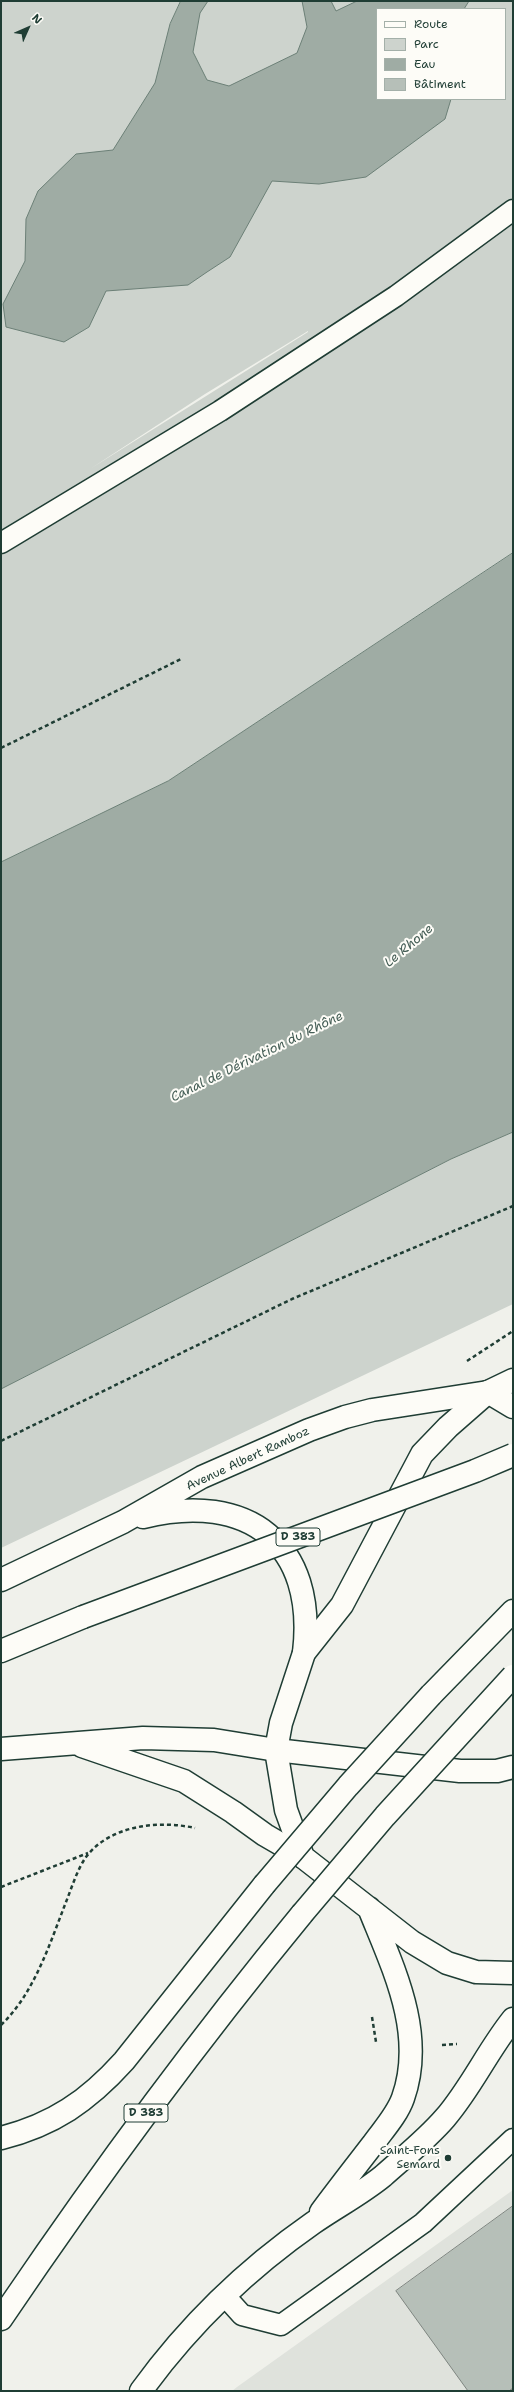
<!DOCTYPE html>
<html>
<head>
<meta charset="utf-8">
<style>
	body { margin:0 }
	#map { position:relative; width:514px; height:2392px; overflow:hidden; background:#f0f1eb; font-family:"Shantell Sans",sans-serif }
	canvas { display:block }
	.frame { position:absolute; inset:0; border:2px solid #1f3d34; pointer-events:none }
	.legend { position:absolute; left:376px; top:8px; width:130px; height:92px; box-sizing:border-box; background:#fdfcf7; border:1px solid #a4b0a9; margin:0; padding:5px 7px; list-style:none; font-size:12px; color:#1f3d34 }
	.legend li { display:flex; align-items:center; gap:8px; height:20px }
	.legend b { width:20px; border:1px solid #a4b0a9 }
	.north { position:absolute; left:8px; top:8px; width:40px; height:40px; -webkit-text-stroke:3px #fdfcf7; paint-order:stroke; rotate:45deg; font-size:11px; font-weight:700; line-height:16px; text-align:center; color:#1f3d34 }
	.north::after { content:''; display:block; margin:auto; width:14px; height:18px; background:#1f3d34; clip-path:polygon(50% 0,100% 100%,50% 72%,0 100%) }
</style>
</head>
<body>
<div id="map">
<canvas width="514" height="2392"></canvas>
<div class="frame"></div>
<ul class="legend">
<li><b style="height:5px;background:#fdfcf7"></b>Route</li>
<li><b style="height:11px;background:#cdd3cd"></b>Parc</li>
<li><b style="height:11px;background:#9faca4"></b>Eau</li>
<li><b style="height:11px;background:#b6bfb8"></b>Bâtiment</li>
</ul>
<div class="north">N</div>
</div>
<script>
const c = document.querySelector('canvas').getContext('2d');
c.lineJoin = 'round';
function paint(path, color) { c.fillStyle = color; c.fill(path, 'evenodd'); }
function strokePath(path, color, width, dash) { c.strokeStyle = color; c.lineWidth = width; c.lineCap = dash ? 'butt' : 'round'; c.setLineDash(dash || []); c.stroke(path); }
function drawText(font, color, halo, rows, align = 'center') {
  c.font = font + ' "Shantell Sans",sans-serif'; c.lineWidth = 4; c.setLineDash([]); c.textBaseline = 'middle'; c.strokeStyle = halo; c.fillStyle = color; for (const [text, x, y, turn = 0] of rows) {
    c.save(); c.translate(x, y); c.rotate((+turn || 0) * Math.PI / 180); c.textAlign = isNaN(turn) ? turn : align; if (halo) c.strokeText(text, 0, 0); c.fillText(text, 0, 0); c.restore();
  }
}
paint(new Path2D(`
	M513,2190V2391H232L237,2387Z`), '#dfe2dc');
paint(new Path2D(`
	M1,1H513V553L168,781L1,862ZM377,9H505V99H377ZM308,331V332L90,469L205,394Z
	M513,1132V1304L1,1548V1389L451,1159Z`), '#cdd3cd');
const water = new Path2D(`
	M181,1H208L200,13L193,52L207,80L229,86L297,53L307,27L302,1H331L336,11L357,1H469L464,9H377V99H451L445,119L366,177L319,184L272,181L230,257L207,272L188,285L106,291L89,327L64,342L6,327L3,304L25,261L26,219L38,191L76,154L113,150L155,83L170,24Z
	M513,553V1132L451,1159L1,1389V862L168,781Z`);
paint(water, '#9faca4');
strokePath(water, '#6c8077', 1);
const lane = new Path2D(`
	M1,543L220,411L396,296L513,210
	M224,2295L242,2315L281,2325L423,2223L513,2139`);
const street = new Path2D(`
	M143,1517C248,1491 317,1544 304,1653
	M1,1580L123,1522L202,1477L309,1430L345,1417L372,1410L488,1392L513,1407`);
const secondary = new Path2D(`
	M488,1392L448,1427L422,1454L342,1605L304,1653L281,1723L276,1750L286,1810L303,1857L412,1942L447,1963L476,1972L513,1973
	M321,2212C338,2189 356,2166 373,2144C383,2130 397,2115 403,2098C426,2033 393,1968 369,1908
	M141,2391C188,2326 247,2269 313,2223C336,2207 361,2194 383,2176C403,2158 427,2139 445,2118C471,2088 488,2050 513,2019`);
const highway = new Path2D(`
	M488,1392L513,1380
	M1,1651L83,1617
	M431,1695L513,1611
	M82,1746L184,1781L233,1812L265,1835L303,1857
	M1,1749L143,1738L214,1740L276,1750L460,1771H497L513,1767
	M1,2138C53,2125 88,2101 124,2061L264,1885
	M1,2319C95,2180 195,2044 302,1914`);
strokePath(lane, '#1f3d34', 23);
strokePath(street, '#1f3d34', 25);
strokePath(secondary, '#1f3d34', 25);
strokePath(highway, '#1f3d34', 25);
strokePath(new Path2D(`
	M1,748L181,659
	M467,1361L513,1331
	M1,1441L292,1299L513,1206
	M1,1887L88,1853
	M372,2017L376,2042
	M1,2025C34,1994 50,1943 66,1902C72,1887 77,1870 86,1857C110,1825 159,1820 195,1828
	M442,2045L457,2044`), '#1f3d34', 2.5, [4, 3]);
strokePath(lane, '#fdfcf7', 20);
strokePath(street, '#fdfcf7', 22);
strokePath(secondary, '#fdfcf7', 22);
strokePath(highway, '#fdfcf7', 22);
const highwayBridge = new Path2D(`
	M83,1617L475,1471L513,1455
	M264,1885L348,1786L431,1695
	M302,1914L385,1816L513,1676`);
strokePath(highwayBridge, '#1f3d34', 25, []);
strokePath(highwayBridge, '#fdfcf7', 22);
paint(new Path2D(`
	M513,2206V2391H468Z`), '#9da49e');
const building = new Path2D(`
	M513,2206V2388L509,2391H468L396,2291Z`);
paint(building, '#b6bfb8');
strokePath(building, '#7f8681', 1);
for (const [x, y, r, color] of [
	[448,2158,4,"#1f3d34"]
]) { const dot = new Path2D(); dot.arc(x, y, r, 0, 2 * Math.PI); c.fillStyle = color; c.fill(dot); strokePath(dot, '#fdfcf7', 1.5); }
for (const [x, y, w] of [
	[298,1537,44],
	[146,2113,44]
]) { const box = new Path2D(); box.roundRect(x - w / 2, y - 9, w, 18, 3); c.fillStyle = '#fdfcf7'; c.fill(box); strokePath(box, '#1f3d34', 1); }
drawText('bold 11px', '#1f3d34', null, [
	["D 383",298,1537],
	["D 383",146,2113]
]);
drawText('12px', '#1f3d34', '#fdfcf7', [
	["Avenue Albert Ramboz",248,1459,-25]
]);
drawText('12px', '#1f3d34', '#fdfcf7', [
	["Saint-Fons",440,2151],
	["Semard",440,2165]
], 'right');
drawText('italic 13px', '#455e56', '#fdfcf7', [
	["Le Rhone",409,946,-40],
	["Canal de Dérivation du Rhône",257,1057,-26]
]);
</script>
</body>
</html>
